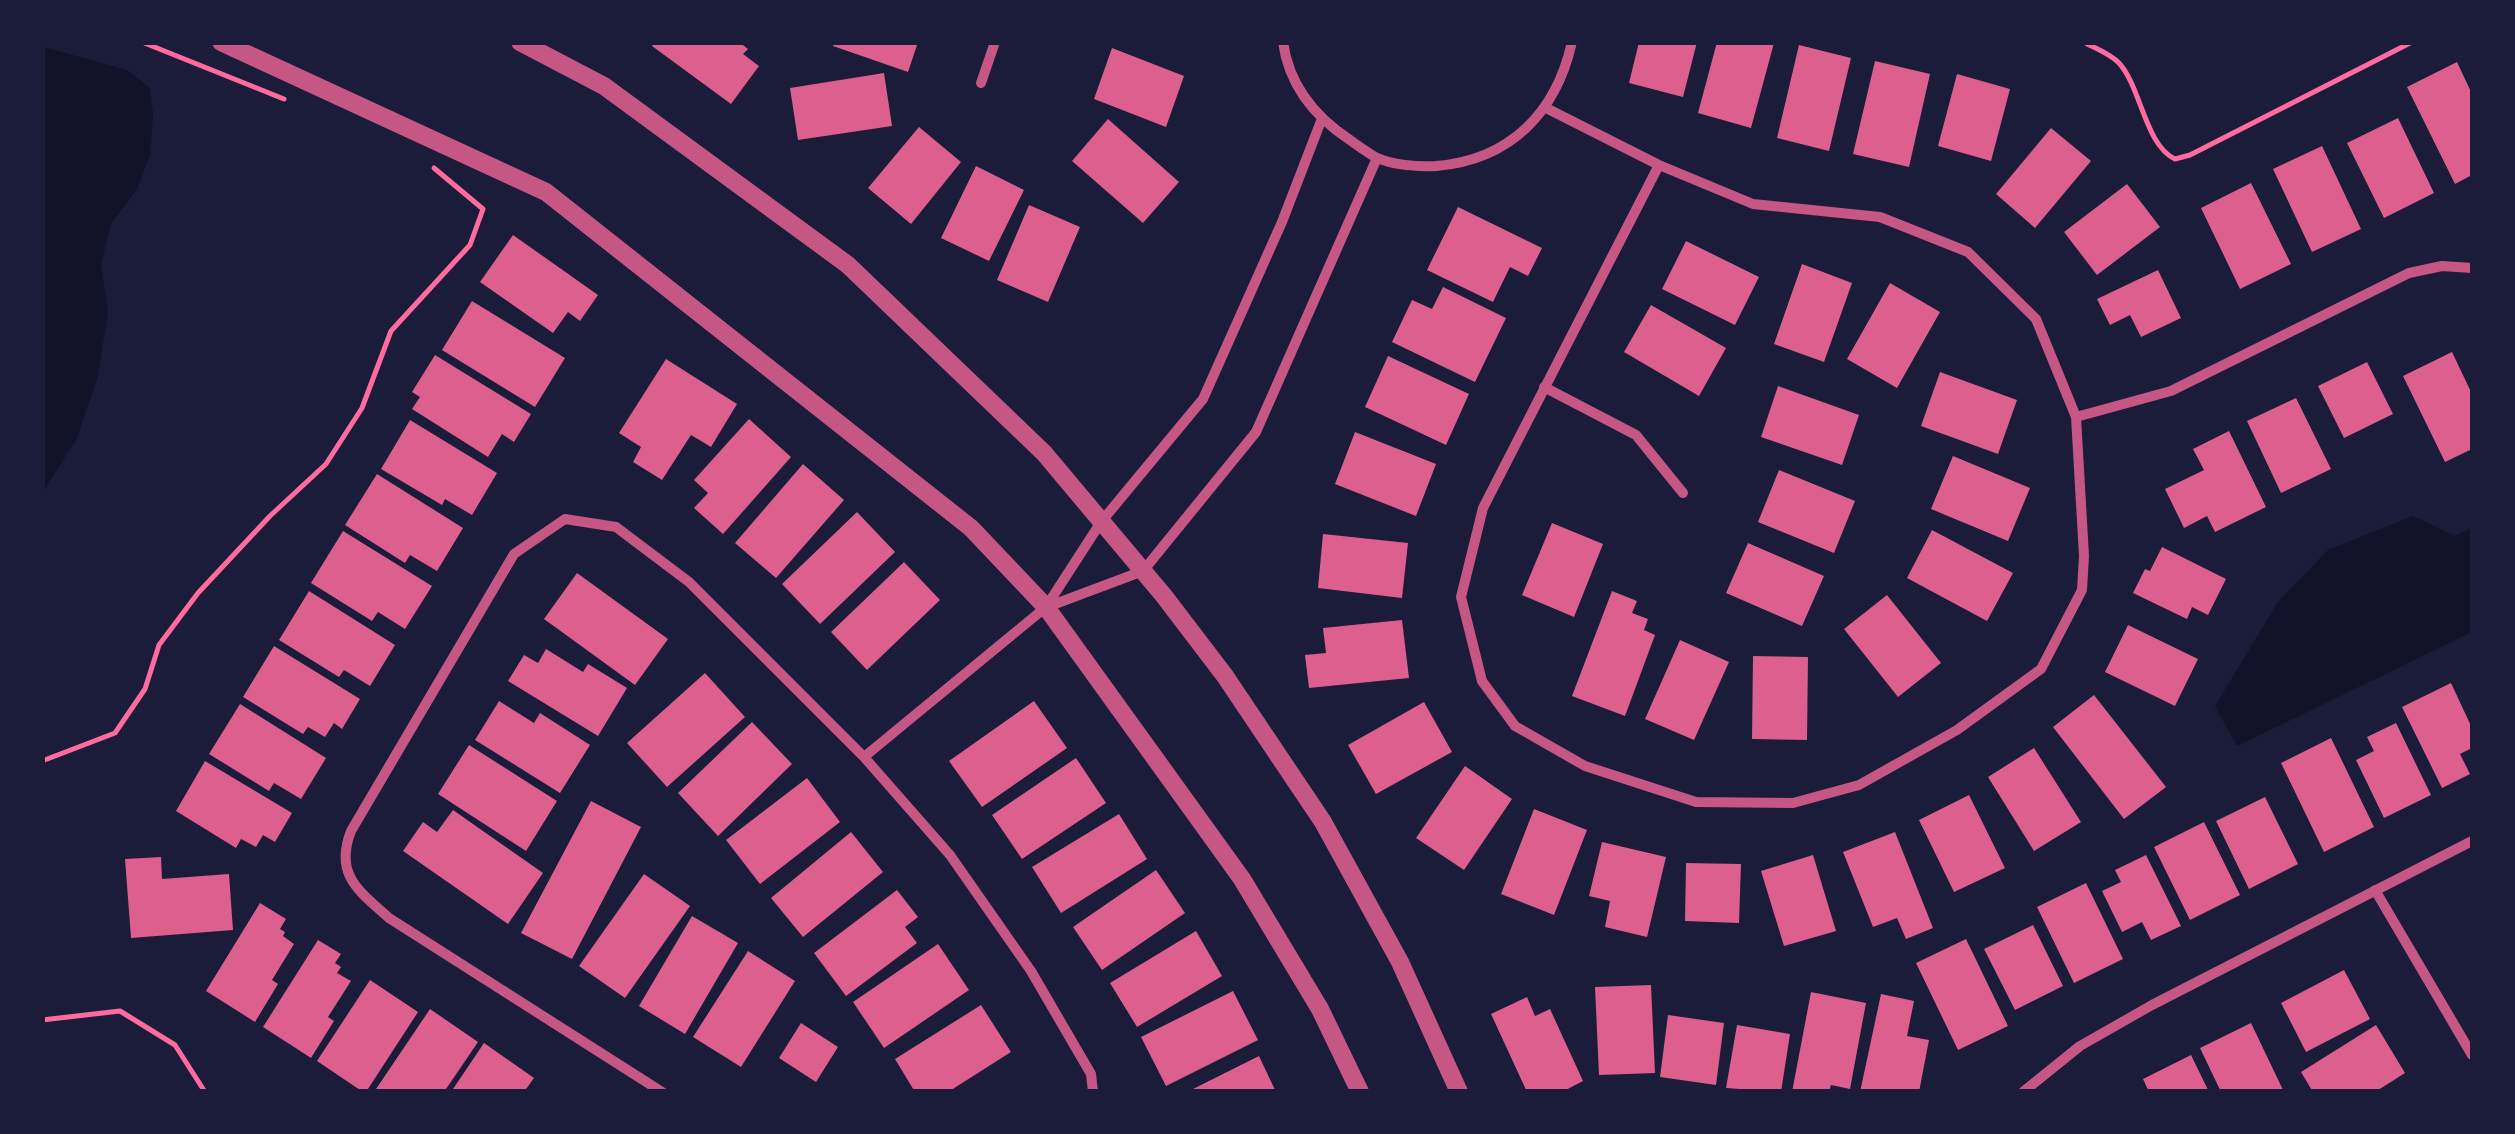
<!DOCTYPE html>
<html>
<head>
<meta charset="utf-8">
<style>
	body { margin:0 }
	#map { position:relative; width:2515px; height:1134px; overflow:hidden; background:#1b1b3a; font-family:"Asap Condensed",sans-serif }
	canvas { display:block }
	.frame { position:absolute; inset:0; border:45px solid #1b1b3a; pointer-events:none }
</style>
</head>
<body>
<div id="map">
<canvas width="2515" height="1134"></canvas>
<div class="frame"></div>
</div>
<script>
const c = document.querySelector('canvas').getContext('2d');
c.lineJoin = 'round';
function paint(path, color) { c.fillStyle = color; c.fill(path, 'evenodd'); }
function strokePath(path, color, width, dash) { c.strokeStyle = color; c.lineWidth = width; c.lineCap = dash ? 'butt' : 'round'; c.setLineDash(dash || []); c.stroke(path); }
paint(new Path2D(`
	M43,47L127,70L150,88L153,114L150,155L137,189L111,224L101,264L108,312L98,376L77,438L43,492Z
	M2413,516L2455,536L2472,528V632L2237,746L2215,706L2278,602L2328,550Z`), '#12122b');
paint(new Path2D(`
	M654,42H739L748,49L743,54L759,66L731,104L652,46Z
	M834,42H918L908,72L833,46Z
	M1639,42H1697L1683,97L1629,83Z
	M1717,42L1774,43L1751,128L1698,113Z
	M1799,45L1851,58L1829,151L1777,138Z
	M1112,48L1184,76L1166,127L1094,99Z
	M1875,61L1930,74L1909,167L1853,154Z
	M2457,62L2472,94V175L2455,184L2407,87Z
	M884,73L892,126L798,140L790,88Z
	M1957,74L2010,89L1991,161L1938,146Z
	M2398,118L2434,193L2384,218L2347,143Z
	M1108,119L1179,182L1143,223L1072,161Z
	M919,127L961,162L911,224L868,188Z
	M2051,128L2091,161L2035,228L1996,194Z
	M2322,146L2361,229L2312,252L2273,169Z
	M976,166L1024,190L989,261L941,238Z
	M2251,183L2291,264L2240,289L2201,208Z
	M2127,184L2160,227L2097,275L2064,232Z
	M1029,205L1080,227L1048,302L997,280Z
	M1458,207L1542,248L1528,276L1510,267L1493,302L1427,270Z
	M513,235L598,295L580,321L568,312L553,333L480,282Z
	M1686,241L1759,277L1735,325L1662,289Z
	M1802,264L1852,283L1824,362L1774,344Z
	M2158,270L2181,318L2141,337L2130,315L2110,325L2097,299Z
	M1890,283L1940,312L1897,388L1847,359Z
	M1443,287L1506,318L1475,382L1392,342L1412,300L1432,309Z
	M472,301L565,358L535,407L442,350Z
	M1651,305L1726,348L1699,396L1624,352Z
	M2452,352L2472,394V449L2445,462L2403,376Z
	M435,355L531,414L514,442L502,434L488,457L412,409L420,397L412,392Z
	M1388,356L1469,394L1446,445L1365,407Z
	M666,359L737,404L711,447L691,435L662,480L633,462L641,447L619,433Z
	M2367,362L2393,414L2344,438L2318,386Z
	M1940,372L2017,400L1998,454L1921,426Z
	M1778,386L1859,415L1842,465L1761,437Z
	M2296,398L2331,469L2281,493L2247,421Z
	M749,419L791,457L723,534L694,508L708,493L694,480Z
	M410,420L497,473L472,515L445,499L442,505L381,469Z
	M2229,431L2266,507L2215,532L2207,516L2184,528L2165,489L2204,470L2193,449Z
	M1355,432L1436,464L1416,516L1335,484Z
	M1953,456L2030,488L2008,541L1931,509Z
	M803,464L844,500L776,578L735,543Z
	M1779,470L1855,501L1834,553L1758,522Z
	M377,474L463,528L437,571L410,555L405,563L345,525Z
	M857,512L895,552L820,624L782,584Z
	M1552,523L1603,544L1574,617L1522,595Z
	M1932,530L2013,573L1987,621L1907,578Z
	M343,531L432,586L405,629L378,612L372,621L311,583Z
	M1323,534L1408,543L1402,598L1318,588Z
	M1748,543L1824,576L1802,626L1726,593Z
	M2162,547L2226,579L2208,615L2192,607L2187,619L2133,593L2145,569L2150,571Z
	M904,562L940,600L867,670L831,632Z
	M577,573L668,639L635,685L544,619Z
	M309,591L395,645L370,686L344,670L339,677L279,640Z
	M1612,591L1637,601L1632,613L1648,619L1644,630L1655,635L1625,716L1572,696Z
	M1887,595L1941,663L1898,697L1844,629Z
	M1402,620L1409,678L1309,688L1305,655L1326,653L1323,628Z
	M2128,625L2198,659L2175,706L2105,672Z
	M1680,640L1729,662L1694,740L1645,719Z
	M274,646L360,699L342,729L334,723L325,737L308,727L303,734L243,697Z
	M546,649L583,672L588,664L627,688L598,736L508,681L524,655L538,663Z
	M1753,656L1808,657L1807,740L1752,739Z
	M705,673L745,717L667,787L627,743Z
	M2451,683L2472,728V748L2460,754L2470,774L2442,788L2402,707Z
	M2094,695L2166,787L2124,819L2053,727Z
	M499,701L534,723L540,713L590,745L560,793L475,740Z
	M1034,701L1067,748L982,807L949,761Z
	M1424,702L1452,752L1376,794L1348,745Z
	M240,704L326,758L301,799L274,783L269,791L209,754Z
	M752,722L792,764L718,836L678,793Z
	M2396,723L2431,795L2384,818L2356,760L2374,751L2367,737Z
	M2331,738L2374,827L2324,852L2281,763Z
	M469,745L557,801L526,851L438,794Z
	M2034,748L2081,822L2034,851L1988,777Z
	M1076,758L1106,803L1022,859L992,815Z
	M205,761L292,813L275,842L263,835L256,847L241,839L236,848L176,811Z
	M1465,766L1512,799L1464,870L1416,838Z
	M807,778L840,822L760,884L726,840Z
	M1969,795L2005,868L1954,892L1919,820Z
	M2265,797L2298,864L2249,889L2216,821Z
	M591,801L641,827L572,959L521,933Z
	M1534,809L1587,830L1554,915L1501,894Z
	M453,810L543,873L508,924L403,851L423,822L437,832Z
	M1119,814L1147,859L1061,913L1032,867Z
	M2204,822L2240,895L2190,920L2154,847Z
	M851,832L883,872L803,937L771,898Z
	M1895,832L1933,928L1906,939L1897,918L1873,927L1843,852Z
	M1602,842L1666,857L1647,937L1605,927L1610,901L1589,896Z
	M1813,855L1836,931L1784,946L1761,871Z
	M2146,855L2181,926L2151,940L2142,922L2122,932L2102,891L2121,882L2115,870Z
	M161,857L162,879L229,874L233,930L131,938L125,859Z
	M1686,863L1741,864L1739,923L1685,921Z
	M1156,870L1185,913L1102,970L1073,927Z
	M644,874L690,906L625,998L579,966Z
	M2086,883L2123,959L2074,983L2037,907Z
	M897,890L918,917L905,927L917,943L846,996L814,953Z
	M260,903L286,919L280,929L285,932L283,936L294,944L272,980L278,984L255,1022L206,991Z
	M692,916L738,943L685,1034L639,1006Z
	M2033,925L2063,986L2015,1010L1984,949Z
	M1196,931L1222,976L1137,1027L1110,983Z
	M1966,939L2008,1026L1958,1050L1916,963Z
	M318,940L341,954L335,963L341,967L337,973L351,981L328,1017L334,1021L311,1058L263,1027Z
	M938,944L969,990L884,1048L853,1002Z
	M748,951L795,981L741,1067L693,1037Z
	M2344,970L2370,1019L2306,1052L2281,1003Z
	M370,980L418,1012L366,1092H363L317,1061Z
	M1651,985L1655,1073L1599,1075L1595,987Z
	M1233,991L1258,1040L1166,1086L1141,1037Z
	M1811,992L1866,1003L1850,1089L1831,1085L1829,1092H1792Z
	M1881,994L1914,1001L1907,1036L1929,1040L1919,1092H1860Z
	M1527,997L1535,1016L1550,1009L1583,1081L1562,1092H1527L1491,1014Z
	M981,1005L1011,1052L948,1092H915L895,1059Z
	M430,1009L478,1042L444,1092H374Z
	M1668,1015L1724,1023L1716,1085L1660,1077Z
	M801,1023L838,1047L816,1082L779,1058Z
	M2251,1023L2284,1092H2221L2200,1048Z
	M1737,1025L1790,1034L1781,1092L1726,1088Z
	M2376,1025L2405,1073L2375,1092H2313L2301,1072Z
	M484,1043L534,1078L524,1092H451Z
	M2191,1055L2209,1092H2149L2143,1079Z
	M1259,1056L1276,1092H1187Z`), '#dd5f8e');
strokePath(new Path2D(`
	M142,42L284,99
	M2084,42C2096,49 2109,53 2119,63C2141,87 2145,145 2175,159L2190,155L2412,42
	M42,761L115,733L145,689L159,645L198,593L270,516L326,464L362,408L391,331L470,245L483,209L434,168
	M42,1020L120,1011L175,1045L205,1092`), '#ff6b9d', 5);
strokePath(new Path2D(`
	M1283,42C1289,86 1315,117 1350,140C1358,146 1367,152 1375,157C1392,165 1417,167 1436,166C1510,160 1556,113 1572,42
	M981,83L995,42
	M1546,108L1659,165L1753,204L1880,217L1968,252L2036,319L2076,417L2084,556L2082,590L2041,669L1957,730L1859,785L1793,803L1696,802L1585,766L1515,726L1482,681L1461,597L1483,508L1659,165
	M1544,387L1636,435L1683,493
	M2076,417L2171,391L2409,273L2442,266L2472,268
	M1047,607L1143,571L1256,432L1377,158
	M864,757L1046,607L1101,522L1203,399L1282,222L1321,121
	M2375,890L2472,1055
	M662,1092L389,918C359,891 334,875 351,831L514,554L565,519L616,527L689,582L864,757L950,855L1031,971L1091,1074L1093,1092
	M2023,1092L2080,1046L2152,1005L2472,841`), '#c65784', 10);
strokePath(new Path2D(`
	M221,42L546,192L971,528L1046,607L1242,879L1320,1009L1360,1092
	M520,42L604,86L848,265L1044,453L1164,596L1225,676L1323,822L1400,962L1459,1092`), '#c65784', 18);
</script>
</body>
</html>
